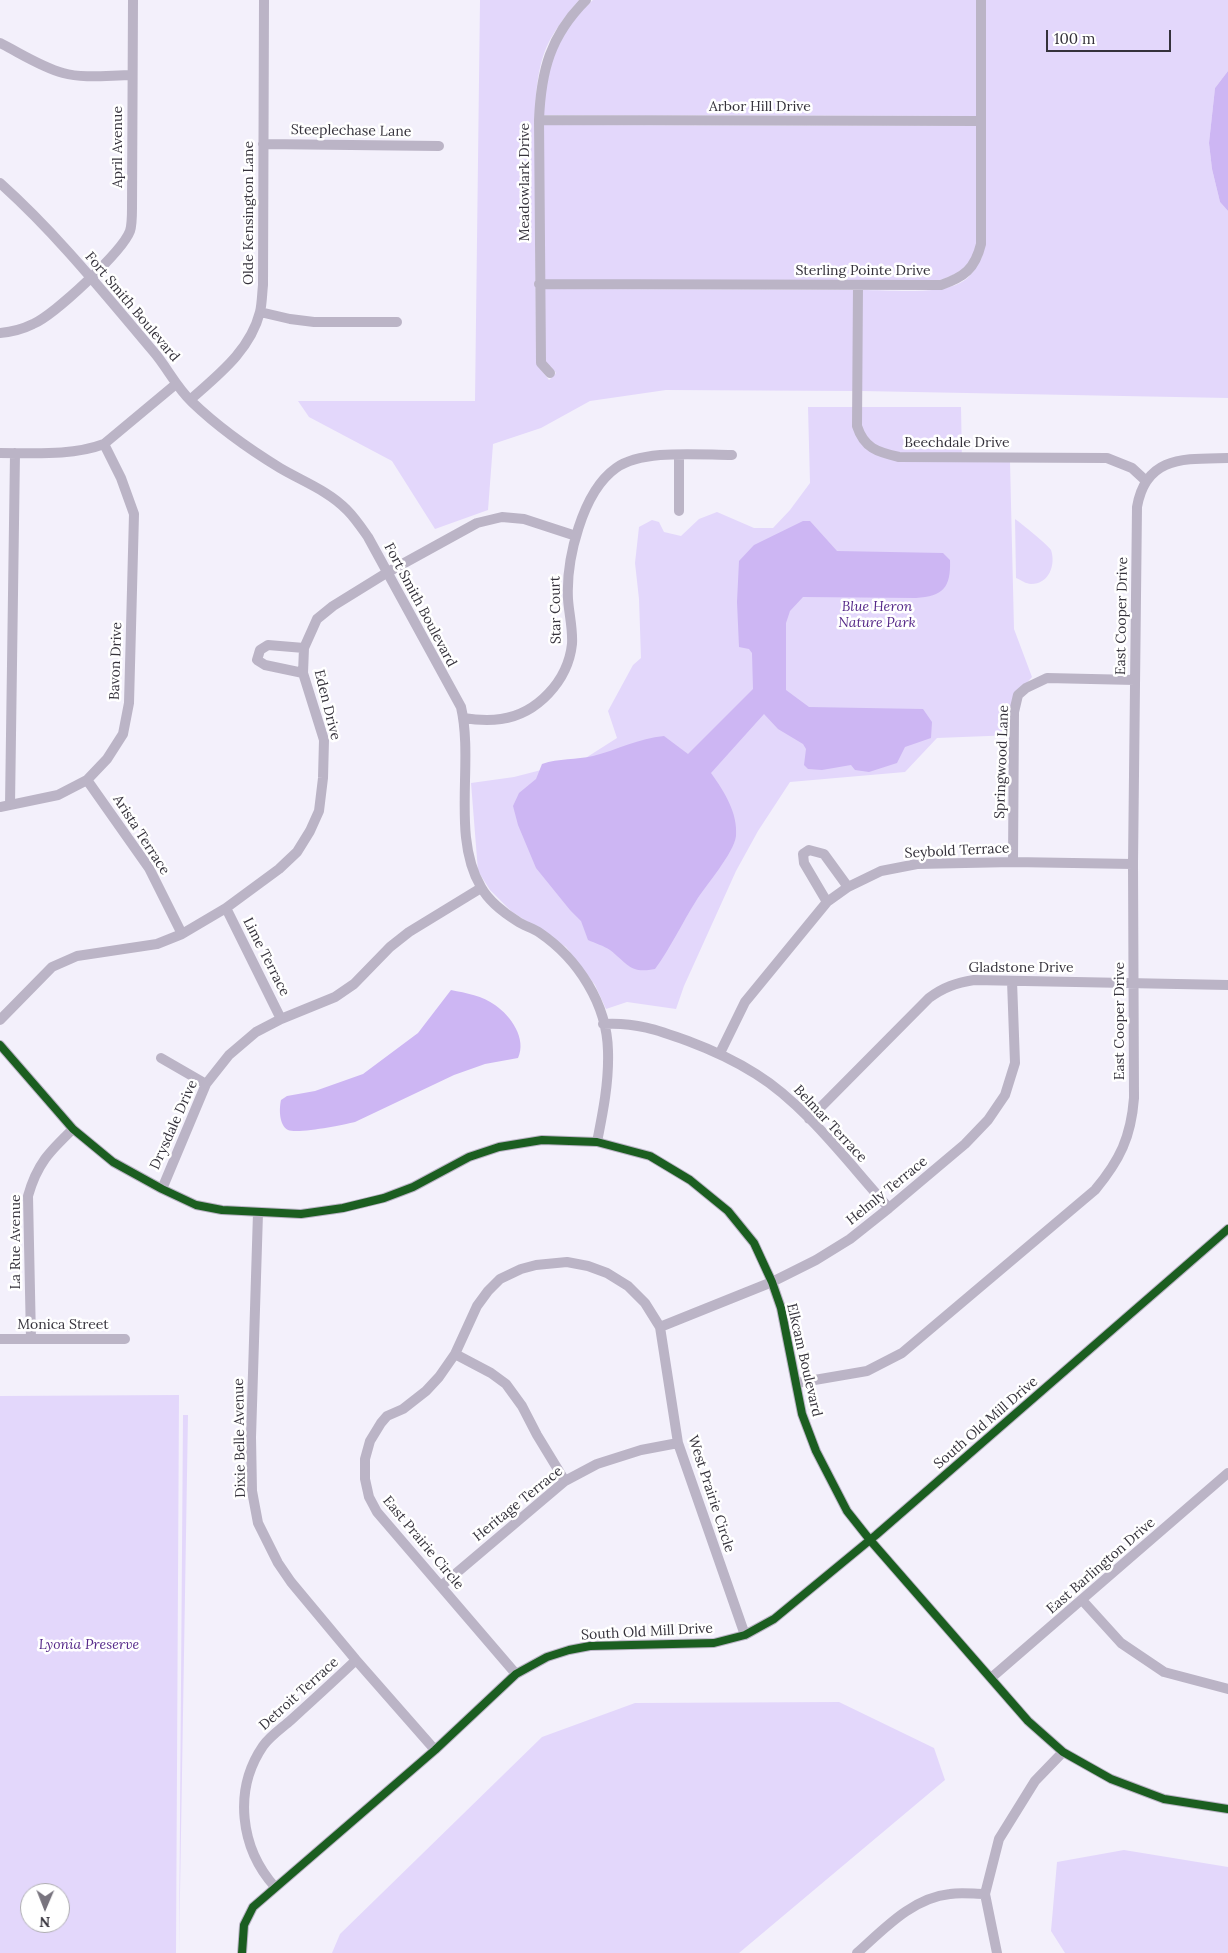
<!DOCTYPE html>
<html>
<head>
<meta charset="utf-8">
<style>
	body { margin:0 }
	#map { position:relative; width:1228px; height:1953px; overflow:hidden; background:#f3f0fb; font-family:Lora,serif }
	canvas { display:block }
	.north { position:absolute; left:20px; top:1883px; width:50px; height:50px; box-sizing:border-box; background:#fff; border:1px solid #aeadb1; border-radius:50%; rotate:181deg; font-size:14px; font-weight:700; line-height:20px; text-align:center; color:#35323b }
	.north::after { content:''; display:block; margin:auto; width:18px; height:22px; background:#78747e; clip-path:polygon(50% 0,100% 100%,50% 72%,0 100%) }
	.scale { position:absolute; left:1046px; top:30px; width:125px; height:22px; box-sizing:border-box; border:2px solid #35323b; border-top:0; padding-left:6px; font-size:15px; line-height:18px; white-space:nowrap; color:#35323b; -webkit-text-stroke:4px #fff; paint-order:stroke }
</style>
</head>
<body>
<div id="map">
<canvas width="1228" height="1953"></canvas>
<div class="north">N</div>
<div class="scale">100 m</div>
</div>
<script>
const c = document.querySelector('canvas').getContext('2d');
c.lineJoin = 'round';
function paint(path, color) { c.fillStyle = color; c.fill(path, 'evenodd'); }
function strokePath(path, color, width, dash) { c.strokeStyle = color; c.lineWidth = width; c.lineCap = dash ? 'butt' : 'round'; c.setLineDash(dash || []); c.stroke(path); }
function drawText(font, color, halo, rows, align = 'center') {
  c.font = font + ' Lora,serif'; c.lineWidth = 5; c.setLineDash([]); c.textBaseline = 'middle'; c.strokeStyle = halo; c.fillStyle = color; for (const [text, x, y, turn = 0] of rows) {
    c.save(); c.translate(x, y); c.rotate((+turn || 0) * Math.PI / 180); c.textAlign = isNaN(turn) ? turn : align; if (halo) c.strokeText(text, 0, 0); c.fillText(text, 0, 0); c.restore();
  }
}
paint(new Path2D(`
	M480,0H579C569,12 559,24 551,38C538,61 536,90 535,115L536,363L549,380L556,373L545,361L544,289L854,290L853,391L666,390L590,401L541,428L493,444L488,510L435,529L392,461L309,417L298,401H475Z
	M593,0H977V116L543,115C545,70 558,30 593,0Z
	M986,0H1228V71L1215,88L1209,143L1212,169L1220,202L1228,211V398L862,391V290C889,290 937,295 960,283C971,278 976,267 982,257Z
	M543,125L977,126V243C971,266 961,273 940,280H543Z
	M808,407H961L962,461L1010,462L1014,629L1032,677L1016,695L1014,735L937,738L905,772L790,782L758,831L736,871L684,986L676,1009L627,1002L606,1009L595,985L566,947L511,911L490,890L478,871L471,783L514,777L584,759L617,738L608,711L633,665L641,658L639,599L635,563L639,527L652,520L659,522L664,532L681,536L699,519L717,512L754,528H773L790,510L810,483Z
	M1015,519C1021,523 1049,546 1051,550C1056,565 1049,584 1031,584C1026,584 1021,580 1016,578Z
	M179,1395L176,1953H0V1396ZM30,1893H60V1923H30Z
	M183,1415H188L179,1953Z
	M839,1702L934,1748L945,1780L739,1953H332L340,1934L542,1737L635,1703Z
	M1124,1850L1228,1867V1953H1065L1051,1931L1057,1862Z`), '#e3d7fb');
paint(new Path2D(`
	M1228,71V211L1220,202L1212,169L1209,143L1215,88Z
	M803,521H810L837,551L943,553L950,560C951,588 943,596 916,598L803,597L790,611L786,623V690L809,707L923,709L932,722L931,738L905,747L897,763L869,772L855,770L851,765L822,770L808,769L804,765L806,749L803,744L778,729L764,714L711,773C724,791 738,813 736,836C734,853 706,885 696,901C682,923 671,947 655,969C630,974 628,964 610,950C604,946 595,943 588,940L581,921L570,910L536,868L518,825L513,806L519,793L536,779L542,764C559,758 576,760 593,756C617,750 639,738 664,736L688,754L753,689L752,653L749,649L739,647L737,602L739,561L754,545Z
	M451,990C466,993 483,996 495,1005C511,1016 527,1039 518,1058L485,1064L454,1075L355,1122C343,1125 298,1134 288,1130C279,1125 279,1109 281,1100L287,1096L315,1091L363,1074L418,1033Z`), '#cdb6f3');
strokePath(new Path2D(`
	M0,43C20,53 41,67 63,73C84,79 110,75 132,75
	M539,120L981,121
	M263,144L439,146
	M0,183C56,233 104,293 153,351C167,367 176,387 192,402C218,427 249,449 280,468C302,481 329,491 347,510C355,518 361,527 368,537L461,707C474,763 451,837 481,887C488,900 504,913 517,921C524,926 533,928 540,933C578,959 607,1004 608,1051C609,1082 603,1112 597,1142
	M539,284L941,285C964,277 975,269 981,244V0
	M858,285L857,426C864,448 877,452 899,457L1107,458L1132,468L1145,480
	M260,312L290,319L314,322H397
	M0,333C11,332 23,329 33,324C54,315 122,252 130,231C132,225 132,216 132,208L133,0
	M550,373L541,363L539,120C541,71 550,36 586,0
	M190,400C218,375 250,351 260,312C262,304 262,294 263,285L264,0
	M0,453C34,453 72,456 104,444L176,384
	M679,511V455
	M303,673L265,665L257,660L260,650L268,645L304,648
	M463,718C476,720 488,721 501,719C537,714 568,681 572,644C573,629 569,614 568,599C566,560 582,492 616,468C643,449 699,455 732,455
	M87,780L149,868L182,934
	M10,805L15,453
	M0,807L58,795L87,780L107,759L123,734L129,703L134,514L121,478L104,444
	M1013,862L1014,712L1018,695L1026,688L1047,678L1135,680
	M827,902L804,863L803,854L809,850L824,854L848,887
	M226,908L281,1019
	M0,1020L52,967L77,956L157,944L182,934L226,908L279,869L297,852L310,831L319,811L323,778L324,740L303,673L304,648L317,619L333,606L388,572L477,523L502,517L524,519L576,536
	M603,1024C635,1022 658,1030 688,1041C712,1050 734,1060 756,1074C806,1105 849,1164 889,1208
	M0,1045L73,1129L113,1162L162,1189L196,1205L222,1210L301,1214L343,1208L384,1198L413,1187L469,1157L499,1147L542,1140L597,1142L650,1156L690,1180L728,1211L754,1243L772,1282L781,1308L802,1414L816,1451L847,1511L870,1540L1028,1721L1063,1752L1111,1779L1164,1799L1228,1809
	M720,1053L745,1002L827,902L848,887L881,871L917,864L1013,862L1133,864
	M161,1058L206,1084
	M809,1119L929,998C944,987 956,983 974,980L1228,985
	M162,1189L206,1084L229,1055L256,1032L281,1019L335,997L354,984L390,947L409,932L481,888
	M258,1213L251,1437L252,1491L258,1523L278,1563L291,1582L356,1660L435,1750
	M660,1327L772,1282L816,1260L850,1239L889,1208L965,1144L988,1120L1005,1095L1015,1063L1012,981
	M0,1339H125
	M31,1339L28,1196C37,1164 49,1152 73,1129
	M455,1354L491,1373L506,1384L522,1406L537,1435L565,1481
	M797,1383L867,1371L902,1353L1095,1190C1120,1160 1131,1137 1134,1098L1133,864L1137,507C1146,455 1185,459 1228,458
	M441,1586L565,1481L597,1464L641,1450L678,1443
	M1082,1600L1121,1643L1164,1672L1228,1689
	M516,1674L377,1512L369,1497L365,1479V1459L370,1441L381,1423L387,1416L403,1409L426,1391L439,1377L455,1354L477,1306L488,1291L500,1279L521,1269L536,1265L567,1262L588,1266L607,1273L628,1286L645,1303L660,1327L678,1443L745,1635
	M991,1678L1228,1473
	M275,1887C240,1848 233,1790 263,1746C270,1736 282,1728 291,1720C313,1700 335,1680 356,1660
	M242,1953L244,1925L253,1907L435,1750L516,1674L547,1657L569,1650L590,1646L714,1643L745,1635L774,1619L876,1535L1228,1229
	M857,1953C884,1929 912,1898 950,1894C961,1892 974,1894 985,1894
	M997,1953L985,1894L999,1839L1035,1781L1063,1752`), '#bbb4c6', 10);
strokePath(new Path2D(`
	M0,1045L73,1129L113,1162L162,1189L196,1205L222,1210L301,1214L343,1208L384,1198L413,1187L469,1157L499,1147L542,1140L597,1142L650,1156L690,1180L728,1211L754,1243L772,1282L781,1308L802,1414L816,1451L847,1511L870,1540L1028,1721L1063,1752L1111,1779L1164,1799L1228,1809
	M242,1953L244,1925L253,1907L435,1750L516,1674L547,1657L569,1650L590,1646L714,1643L745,1635L774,1619L876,1535L1228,1229`), '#1b5e20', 8);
drawText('14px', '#35323b', '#fff', [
	["Arbor Hill Drive",760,107],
	["Steeplechase Lane",351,131,1],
	["April Avenue",118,147,-90],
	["Meadowlark Drive",525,182,-90],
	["Olde Kensington Lane",249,213,-90],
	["Sterling Pointe Drive",863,271],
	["Fort Smith Boulevard",132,307,50],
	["Beechdale Drive",957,443],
	["Fort Smith Boulevard",420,605,62],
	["Star Court",556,610,-91],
	["East Cooper Drive",1122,616,-89],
	["Bavon Drive",116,661,-88],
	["Eden Drive",327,705,76],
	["Springwood Lane",1002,762,-88],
	["Arista Terrace",141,835,57],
	["Seybold Terrace",957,851,-3],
	["Lime Terrace",266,957,63],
	["Gladstone Drive",1021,968],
	["East Cooper Drive",1120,1021,-90],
	["Belmar Terrace",830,1124,47],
	["Drysdale Drive",174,1125,-66],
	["Helmly Terrace",887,1191,-39],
	["La Rue Avenue",16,1242,-90],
	["Monica Street",63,1325],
	["Elkcam Boulevard",804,1360,77],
	["South Old Mill Drive",986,1423,-41],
	["Dixie Belle Avenue",240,1438,-91],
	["West Prairie Circle",711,1494,72],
	["Heritage Terrace",518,1504,-39],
	["East Prairie Circle",423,1543,50],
	["East Barlington Drive",1101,1566,-41],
	["South Old Mill Drive",647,1632,-3],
	["Detroit Terrace",299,1694,-42]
]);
drawText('italic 14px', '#562989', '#fff', [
	["Blue Heron",877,607],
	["Nature Park",877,623],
	["Lyonia Preserve",89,1645]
]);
</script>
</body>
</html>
